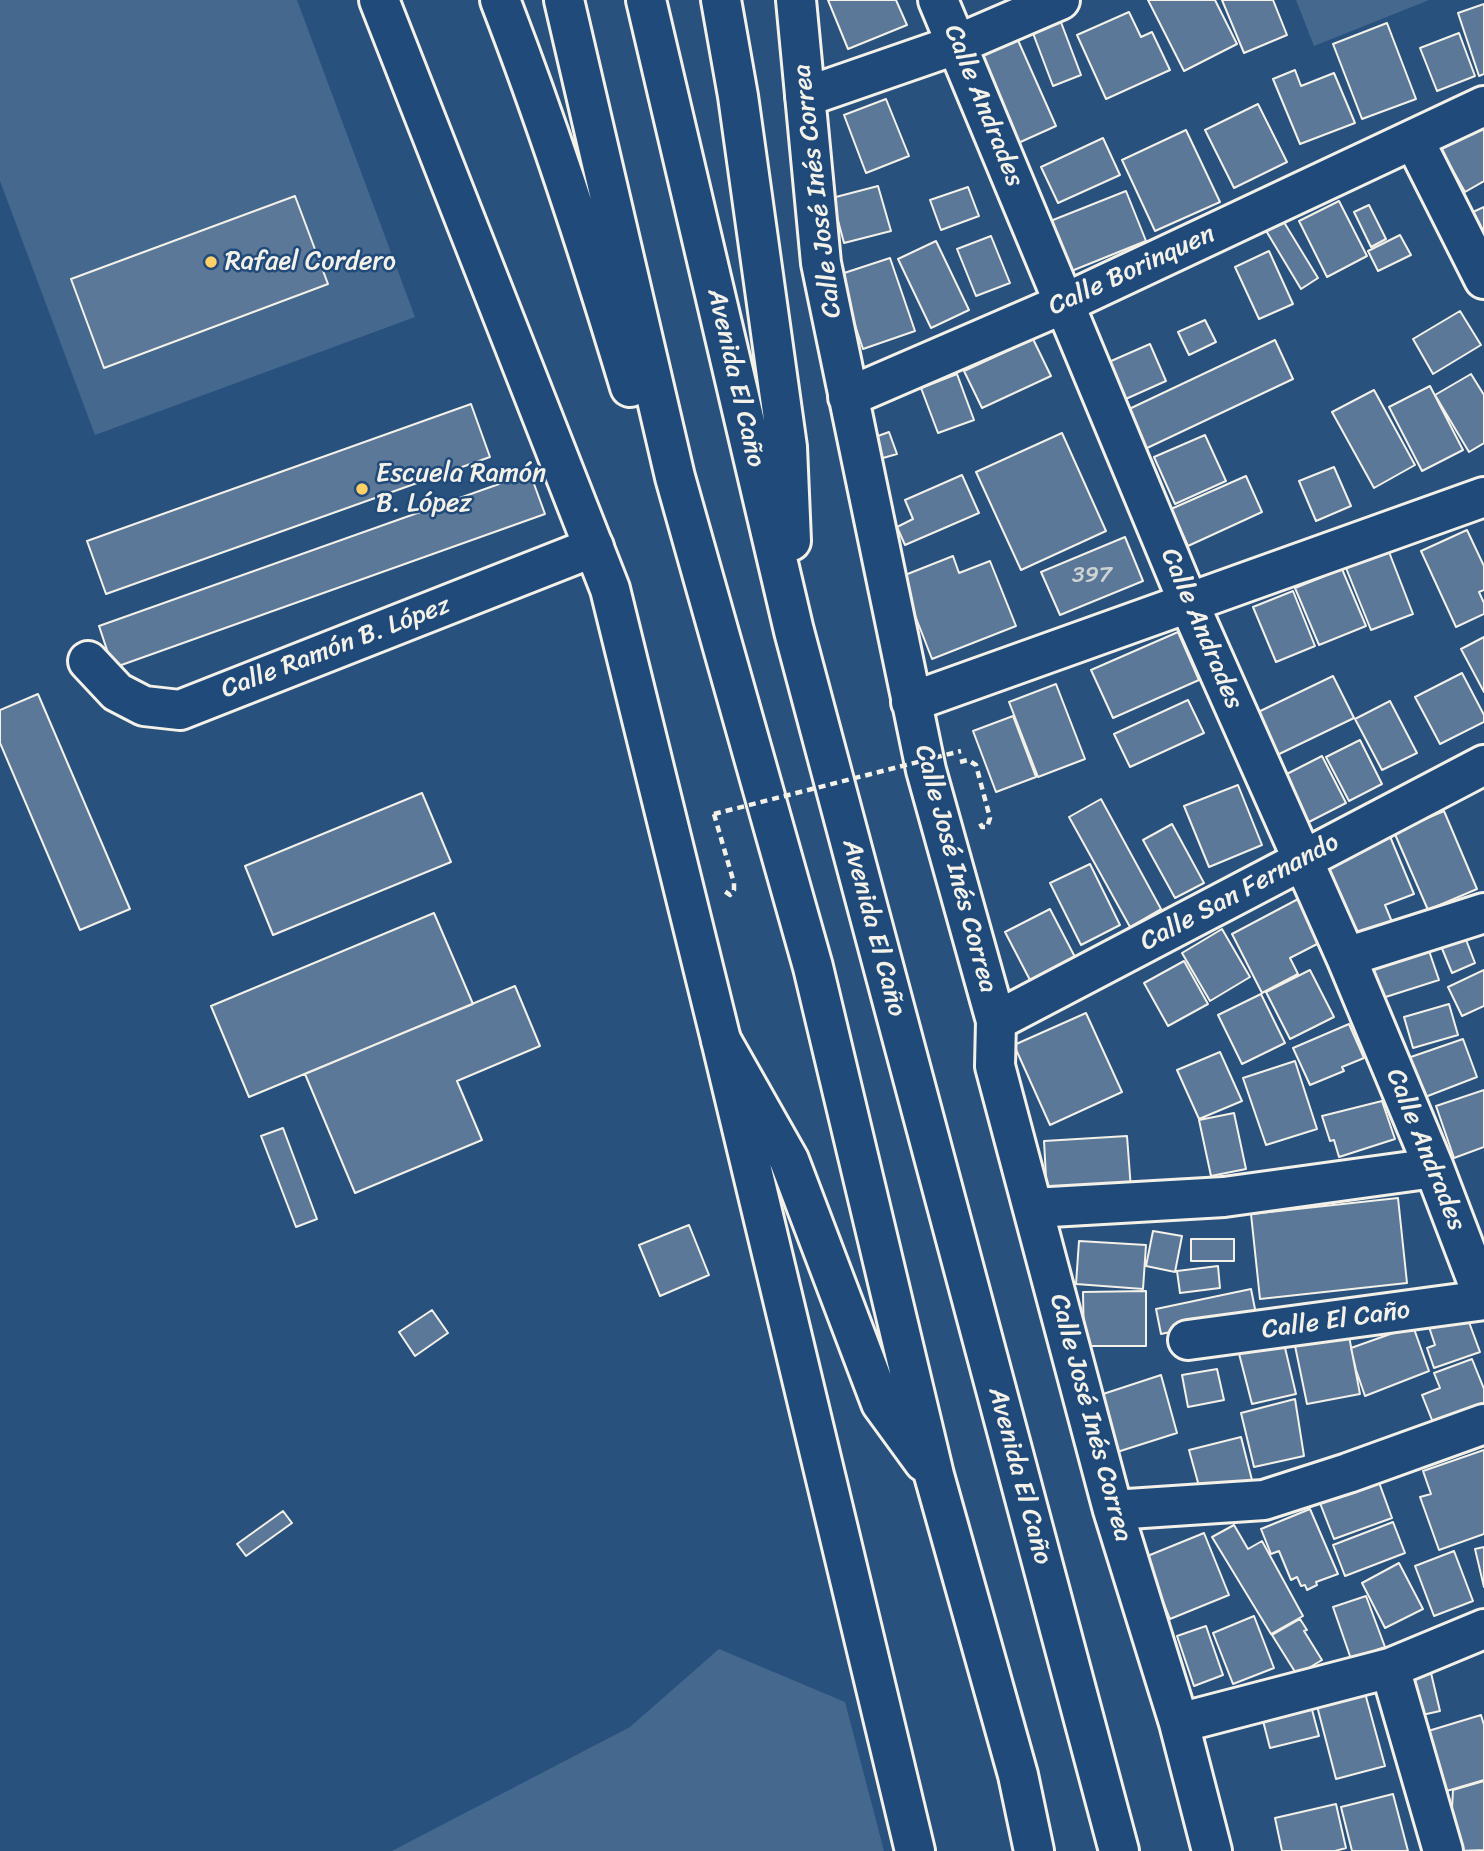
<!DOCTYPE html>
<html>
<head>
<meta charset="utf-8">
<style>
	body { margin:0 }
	canvas { display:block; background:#28517e }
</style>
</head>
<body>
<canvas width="1484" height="1851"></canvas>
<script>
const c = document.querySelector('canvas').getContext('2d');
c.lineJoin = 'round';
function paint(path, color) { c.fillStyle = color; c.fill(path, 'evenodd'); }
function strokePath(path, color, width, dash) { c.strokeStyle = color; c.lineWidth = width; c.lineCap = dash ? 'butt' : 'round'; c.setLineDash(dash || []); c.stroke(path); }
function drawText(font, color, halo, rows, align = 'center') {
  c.font = font + ' Sriracha,sans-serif'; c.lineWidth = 5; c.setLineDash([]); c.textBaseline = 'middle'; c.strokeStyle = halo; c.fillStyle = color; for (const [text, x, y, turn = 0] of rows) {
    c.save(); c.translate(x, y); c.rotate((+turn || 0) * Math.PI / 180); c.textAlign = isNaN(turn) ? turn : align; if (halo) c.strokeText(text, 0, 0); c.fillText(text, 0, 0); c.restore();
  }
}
paint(new Path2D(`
	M0,0H297L415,317L95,435L0,181Z
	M1296,0H1429L1314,46Z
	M719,1649L845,1702L884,1851H392L630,1727Z`), '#45688e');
const building = new Path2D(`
	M828,0H896L907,25L848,49Z
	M1148,0H1215L1237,44L1184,71Z
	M1222,0H1273L1287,35L1244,53Z
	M1484,4V74L1479,76L1458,13Z
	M1129,12L1141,37L1152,32L1170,70L1106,99L1077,35Z
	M1059,17L1081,75L1053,86L1031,28Z
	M1387,23L1416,99L1362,119L1333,44Z
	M1459,33L1475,76L1437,91L1420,48Z
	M1017,38L1056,126L1016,144L977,55Z
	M1295,70L1301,86L1334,73L1355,123L1300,144L1273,79Z
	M886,99L909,156L866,173L844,115Z
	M1258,104L1287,162L1234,188L1205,130Z
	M1484,123V181L1465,192L1440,148Z
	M1186,130L1220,202L1155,231L1122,160Z
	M1103,138L1120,175L1058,203L1041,167Z
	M878,186L891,231L844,243L832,198Z
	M968,187L979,216L941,230L930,200Z
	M1126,191L1146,241L1069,272L1048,222Z
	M295,196L328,284L104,368L71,279Z
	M1339,201L1367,256L1327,277L1299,221Z
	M1369,205L1386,239L1371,247L1354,212Z
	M1484,207V235L1473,212Z
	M1282,219L1318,278L1301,289L1265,229Z
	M1400,235L1411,255L1378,271L1368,251Z
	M991,236L1010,283L976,296L957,249Z
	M936,241L969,310L931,328L898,259Z
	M1269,251L1293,304L1259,319L1235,267Z
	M890,258L915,331L863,349L838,275Z
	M1460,311L1481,345L1433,374L1413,339Z
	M1205,320L1216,342L1189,355L1178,332Z
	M1033,339L1051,376L982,408L964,371Z
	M1275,340L1293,379L1145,449L1127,410Z
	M1150,344L1166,381L1119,402L1102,365Z
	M957,374L974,420L938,433L921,388Z
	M1471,374L1484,395V443L1469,452L1435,395Z
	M1430,386L1463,450L1422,471L1389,407Z
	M1374,390L1415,465L1374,488L1332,412Z
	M471,404L490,457L106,594L87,541Z
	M889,432L897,454L883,458L875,437Z
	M1062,433L1106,531L1021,570L976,472Z
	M1205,435L1226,481L1175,504L1154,457Z
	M1334,467L1351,506L1316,521L1299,481Z
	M530,473L545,514L113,668L99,626Z
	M962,475L979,513L905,545L897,527L913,519L905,500Z
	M1246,476L1262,512L1188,546L1171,509Z
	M1467,530L1484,566V590L1479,592L1484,603V614L1456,627L1421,551Z
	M1125,537L1143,581L1060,615L1041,572Z
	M1389,552L1413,614L1371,630L1346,568Z
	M953,556L959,573L990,561L1016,626L932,659L900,577Z
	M1342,569L1366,626L1319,645L1295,588Z
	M1293,591L1315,646L1276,662L1253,607Z
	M1178,632L1199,680L1113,718L1091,670Z
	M1484,637V692L1461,649Z
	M1462,673L1484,715V722L1440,744L1415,697Z
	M1333,676L1354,718L1273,757L1252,715Z
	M1056,684L1085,759L1038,777L1009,702Z
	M38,694L130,909L80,930L0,743V710Z
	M1188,700L1204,733L1130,767L1114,734Z
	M1390,701L1417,753L1382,770L1355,719Z
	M1013,716L1036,777L996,792L973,731Z
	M1360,740L1382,784L1349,801L1326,757Z
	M1322,756L1346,803L1303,825L1279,778Z
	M1238,785L1262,845L1209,867L1184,806Z
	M422,793L451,862L273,935L245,866Z
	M1101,799L1161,909L1130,927L1069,817Z
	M1444,811L1477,889L1428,910L1394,832Z
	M1172,824L1204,883L1175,898L1143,840Z
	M1389,834L1414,894L1385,905L1392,922L1352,939L1321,862Z
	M1090,864L1120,925L1081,945L1050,883Z
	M1300,898L1323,941L1290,958L1298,974L1262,993L1232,934Z
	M1050,909L1076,959L1031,982L1005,932Z
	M434,913L473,1004L249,1097L211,1006Z
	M1458,919L1475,963L1452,973L1434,929Z
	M1222,929L1250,977L1210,1001L1182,953Z
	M1426,942L1439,980L1373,1001L1361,963Z
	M1184,961L1208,1004L1168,1026L1144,983Z
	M1310,970L1334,1017L1290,1039L1266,992Z
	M1484,970V1006L1462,1016L1448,987Z
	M515,986L540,1046L457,1081L482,1140L355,1193L305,1074Z
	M1261,994L1285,1043L1242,1064L1218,1015Z
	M1449,1004L1458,1035L1413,1048L1404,1017Z
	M1086,1013L1122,1092L1050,1125L1014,1045Z
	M1349,1024L1364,1058L1342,1067L1344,1071L1310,1085L1293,1048Z
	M1463,1039L1477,1077L1420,1099L1405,1059Z
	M1220,1052L1242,1101L1199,1119L1177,1070Z
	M1295,1061L1317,1129L1266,1145L1243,1078Z
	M1484,1090V1147L1454,1158L1436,1106Z
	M1382,1101L1395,1139L1339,1157L1334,1140L1330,1141L1322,1116Z
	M1234,1113L1246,1169L1211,1176L1199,1120Z
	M283,1128L317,1219L296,1227L261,1136Z
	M1127,1136L1131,1189L1047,1195L1044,1141Z
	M1398,1198L1407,1283L1260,1299L1251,1214Z
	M689,1225L709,1275L660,1296L639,1245Z
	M1153,1231L1182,1236L1175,1272L1146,1266Z
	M1191,1239H1234V1261H1191Z
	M1079,1241L1146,1245L1143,1289L1076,1284Z
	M1218,1266L1220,1288L1180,1293L1177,1271Z
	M1251,1289L1256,1314L1161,1334L1156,1309Z
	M1146,1291V1346H1084L1083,1292Z
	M432,1310L448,1333L415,1356L399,1332Z
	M1466,1314L1480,1352L1434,1368L1427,1348L1435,1345L1429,1327Z
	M1413,1326L1429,1371L1365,1396L1356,1370L1351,1348Z
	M1281,1331L1296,1394L1252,1404L1236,1342Z
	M1348,1331L1360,1394L1307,1404L1294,1341Z
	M1472,1359L1484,1389V1417L1438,1435L1422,1395L1440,1388L1434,1373Z
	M1217,1369L1224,1400L1188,1407L1182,1375Z
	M1161,1375L1177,1433L1114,1453L1097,1396Z
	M1295,1399L1304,1456L1254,1467L1241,1413Z
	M1241,1437L1253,1484L1202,1497L1189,1450Z
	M1484,1450V1534L1439,1550L1420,1497L1431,1494L1423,1471Z
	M1377,1477L1392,1518L1334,1539L1318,1498Z
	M1310,1509L1338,1574L1316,1582L1317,1585L1307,1590L1305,1585L1301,1586L1297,1577L1291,1580L1279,1551L1271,1554L1261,1529Z
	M283,1511L292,1523L246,1556L237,1544Z
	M1393,1522L1405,1553L1345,1576L1333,1545Z
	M1234,1525L1248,1549L1262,1541L1303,1616L1271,1634L1212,1537Z
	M1204,1533L1229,1595L1170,1619L1145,1557Z
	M1484,1547V1587L1475,1549Z
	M1454,1551L1473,1601L1434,1616L1415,1566Z
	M1399,1563L1423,1609L1385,1628L1362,1583Z
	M1366,1596L1385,1647L1351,1659L1333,1607Z
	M1254,1616L1274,1668L1233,1684L1213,1633Z
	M1300,1619L1307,1630L1304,1631L1322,1660L1297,1675L1272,1635Z
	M1206,1626L1223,1675L1194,1686L1177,1636Z
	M1431,1673L1440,1711L1413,1717L1404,1679Z
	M1365,1693L1385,1766L1336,1779L1317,1706Z
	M1311,1706L1319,1736L1270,1748L1262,1717Z
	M1481,1715L1484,1725V1780L1433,1795L1415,1735Z
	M1484,1781V1850L1458,1851L1451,1827L1453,1790Z
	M1393,1794L1408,1851H1352L1341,1807Z
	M1336,1804L1346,1848L1335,1851H1282L1275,1818Z`);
paint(building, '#5b7899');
strokePath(building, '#f4f1e8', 2);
const street = new Path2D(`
	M796,0L821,263L926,770L996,1021L995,1066L1113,1510L1179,1723L1212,1851
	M938,0L1189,604L1346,957L1434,1168L1484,1299
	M805,97L958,44L1060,0
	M1414,140L1484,279
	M848,397L1063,304L1484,106
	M88,661L117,692L144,706L180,710L594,547
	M911,702L1484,497
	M1346,957L1484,913
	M996,1021L1484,765
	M1033,1208L1224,1197L1434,1168
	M1188,1340L1484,1300
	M1113,1510L1264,1500L1348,1473L1484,1424
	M1390,1668L1443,1851
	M1179,1723L1390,1668L1484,1629`);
const secondary = new Path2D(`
	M379,0L610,589L721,1040L915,1851`);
const highway = new Path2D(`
	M500,0C549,127 591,257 630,387
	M564,0L675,477L813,967L934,1475L1018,1775L1034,1851
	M646,0L794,631L1119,1851
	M721,0L738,96L787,447L791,541
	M721,1040L789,1160L881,1403L924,1462`);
strokePath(street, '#f4f1e8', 44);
strokePath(secondary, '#f4f1e8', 44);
strokePath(highway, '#f4f1e8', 44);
strokePath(new Path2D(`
	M960,762L968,760L976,765L990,818L987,827H982L980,823
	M714,814L734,883V890L730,895L723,890`), '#f4f1e8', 4.5, [7, 5]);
strokePath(street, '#1f4a7a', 38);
strokePath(secondary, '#1f4a7a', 38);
strokePath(highway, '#1f4a7a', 38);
strokePath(new Path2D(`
	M714,814L961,751`), '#f4f1e8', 4.5, [7, 5]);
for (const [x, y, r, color] of [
	[211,262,7,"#ffd166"],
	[362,489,7,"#ffd166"]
]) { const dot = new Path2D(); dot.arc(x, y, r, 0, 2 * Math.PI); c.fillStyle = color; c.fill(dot); strokePath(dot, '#1f4a7a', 2.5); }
drawText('23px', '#ced3d4', null, [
	["397",1092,576]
]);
drawText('26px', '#f4f1e8', '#1f4a7a', [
	["Calle Andrades",983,106,68],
	["Calle José Inés Correa",818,191,-97],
	["Calle Borinquen",1132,271,-25],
	["Avenida El Caño",735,378,77],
	["Calle Andrades",1201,629,67],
	["Calle Ramón B. López",336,648,-21],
	["Calle José Inés Correa",955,869,75],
	["Calle San Fernando",1240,893,-28],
	["Avenida El Caño",873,928,75],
	["Calle Andrades",1425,1150,68],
	["Calle El Caño",1336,1321,-8],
	["Calle José Inés Correa",1090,1418,75],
	["Avenida El Caño",1019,1476,75]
]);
drawText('26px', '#f4f1e8', '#1f4a7a', [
	["Rafael Cordero",225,262],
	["Escuela Ramón",376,474],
	["B. López",376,504]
], 'left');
</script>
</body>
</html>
